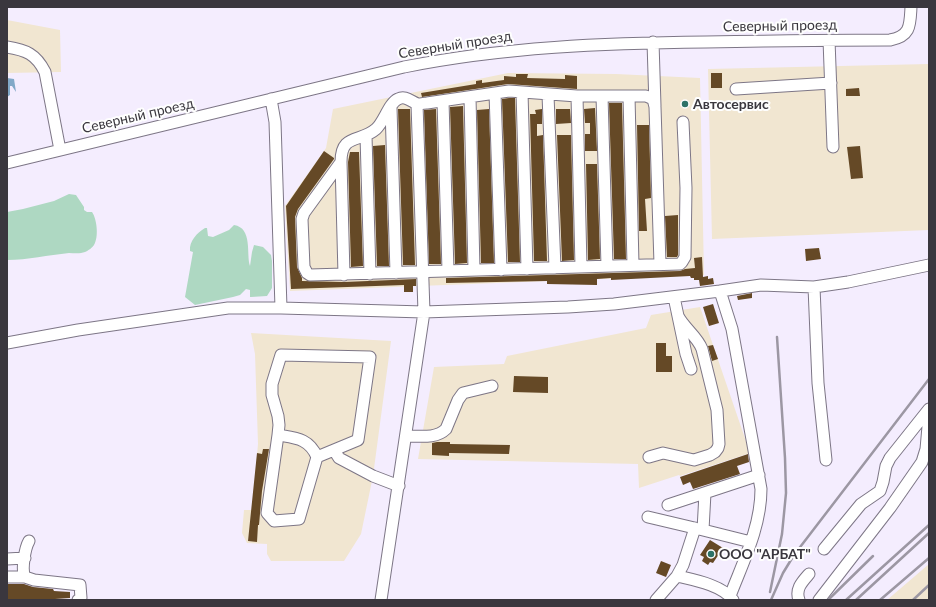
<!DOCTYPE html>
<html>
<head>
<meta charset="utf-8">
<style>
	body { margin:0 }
	#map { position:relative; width:936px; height:607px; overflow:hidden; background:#f4edfe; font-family:Lato,sans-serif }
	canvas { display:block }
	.frame { position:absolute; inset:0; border:8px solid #3a373e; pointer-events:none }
</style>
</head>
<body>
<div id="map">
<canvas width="936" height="607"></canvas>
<div class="frame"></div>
</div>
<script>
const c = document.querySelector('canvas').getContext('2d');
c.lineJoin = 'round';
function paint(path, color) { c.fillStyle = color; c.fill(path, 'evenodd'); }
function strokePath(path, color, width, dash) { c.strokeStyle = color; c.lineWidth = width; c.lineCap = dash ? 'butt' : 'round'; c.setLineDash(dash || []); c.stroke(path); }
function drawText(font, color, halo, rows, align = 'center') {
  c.font = font + ' Lato,sans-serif'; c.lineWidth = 4; c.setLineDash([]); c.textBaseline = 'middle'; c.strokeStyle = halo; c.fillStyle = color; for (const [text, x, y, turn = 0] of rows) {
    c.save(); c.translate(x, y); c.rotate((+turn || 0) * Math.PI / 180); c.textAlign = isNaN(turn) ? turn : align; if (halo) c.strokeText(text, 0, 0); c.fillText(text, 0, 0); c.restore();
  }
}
paint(new Path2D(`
	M7,20L60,30L61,72L7,73Z
	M929,64V230L712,239L708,69Z
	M508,73L616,74L700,78L704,275L290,291L285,206L326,148L333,109Z
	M700,307L750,453L680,476L679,475L639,488L638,464L418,459L434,367L504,364L507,356L646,328L651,315Z
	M251,333L391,341L373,476L361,534L344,561H271L267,554V544L247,543L242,533L244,510H252L258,444L255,354Z
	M929,564V600H887Z`), '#f1e6d1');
paint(new Path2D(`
	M69,194L76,195L84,207V210L87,212H92C97,219 99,237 94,245C93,247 88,251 85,252C80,254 74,253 69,253C48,255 28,260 7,260V212L23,209L54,201Z
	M234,225C253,228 246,254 250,266L252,252L254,245L263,247L271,255L272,261V288L267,296L251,297H250V290L246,289L240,295L233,297L195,305L185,297L193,252L190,251C189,241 197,233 205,228H207L208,236L213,237L229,230Z`), '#aed8c2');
paint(new Path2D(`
	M7,78L14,79L16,92L12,86H10V95L7,97Z`), '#82a9c8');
paint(new Path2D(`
	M711,73H722V88H711Z
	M516,74H528L527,78L565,79V75L577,76V89L508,84L422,97L421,93L476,84V81L482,80V83L504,80V76L516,77Z
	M859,88L860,96H846V89Z
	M509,98H515L520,262H508L502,99Z
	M609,103H622L626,259H614Z
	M463,106L467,263L455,264L450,107Z
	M595,108L597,151H585V134H590V123H585L584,109Z
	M398,109H410L415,265H403Z
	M436,109L441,264H429L424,110Z
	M489,109L494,263H481L477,110Z
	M542,109V124H537V136L543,135L547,261H534L530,114H536L535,110Z
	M556,109H570L571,123L556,124Z
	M637,125H649L651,198L645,199L647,231H639Z
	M557,135H571L574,260L562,261Z
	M385,145L389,266H377L373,146Z
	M860,146L863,178L851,179L847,147Z
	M324,151L334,158V159L298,209L295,217L297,267L302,278V281L344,282L416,279V286H413V292H404V285L291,289L286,206Z
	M350,152H359L363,266L351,267L348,162Z
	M586,164H597L600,259L588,260Z
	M678,215V255L677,257H667L665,216Z
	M819,248L821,259L806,261L805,249Z
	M702,257L703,277L708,276V279L713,278L714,284L700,286L699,280H694V278H691L690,276L611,280V278L597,279V285L547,284V281L446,283V278L680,271L685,269L695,268L694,258Z
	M752,293V298L738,300L737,296Z
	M713,304L719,323L709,326L703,307Z
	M656,343H666V356H672V372H656Z
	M713,345L718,359L712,361L708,346Z
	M514,376L548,377V393L513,392Z
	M437,442H450V444L510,445L509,454L449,453V456L432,455V443Z
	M263,449H269L262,491L259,525H258L257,542L248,541L257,453L262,454Z
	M748,454L749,462L737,466L740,474L693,489L690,482L683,485L680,477Z
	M710,540L723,548L713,563L710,562L708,565L702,561L704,557L700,555Z
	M661,561L671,565L666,577L656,573Z
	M7,584H24L33,587L53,589L54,591L70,592V598L40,600H7Z`), '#654926');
const minor = new Path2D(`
	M829,40L833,147
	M653,42L655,106
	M7,47C26,50 36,54 45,72L60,150
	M736,89L831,83
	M522,92L527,269
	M495,93L501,270
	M548,95L555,268
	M577,96L581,267
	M602,96L607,266
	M629,96L633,265
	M470,97L474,270
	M271,99L275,122L281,308L424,312L568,307L614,304L720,291L732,329L736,351L761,489C761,527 743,562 730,596
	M443,101L448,271
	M391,108L396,273
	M366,136L370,274
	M341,162L344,275
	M7,163L404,67C504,47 605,43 706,42C767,41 829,40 890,40C911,36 910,25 911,7
	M660,264L655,107L653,99L646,96H577L509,91L427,103C425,103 421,104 418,104C411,102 406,95 398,99C389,103 384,122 376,129C360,143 341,133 341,162L304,213L302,219L304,267L307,273L310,275L680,264L682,262L685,257L686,188L683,122
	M814,287L818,383L826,460
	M720,291L761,285L814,287L848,282L929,265
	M674,297L686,354L691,369
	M7,343L78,330L228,308H281
	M278,435L279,425L278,416L272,395V384L281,355L370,357L358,440L317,457
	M278,435C295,438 309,438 317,457L299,519L274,521L267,513Z
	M406,436C420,436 436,439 446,429L458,400L463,393L492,386
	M334,450L339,458L373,476L399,486
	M649,457L663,453L694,460L710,455L715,452L718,448L719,444L717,410L702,349C697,336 684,328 678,316
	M705,493L703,530L751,542
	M668,505L759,475
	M648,517L703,530
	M29,541C25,548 21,570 25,577L34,580L80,585L81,598L78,600
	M824,549L861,504L880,491L883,482L886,466L890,458L929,409
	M7,559L25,558
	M677,576L683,565L695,528
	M7,577H25
	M381,600L424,312L417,104
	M656,600L677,576C694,580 722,585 733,600
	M799,600C795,589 802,582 809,574
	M819,600L890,508L922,462L926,449L929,415`);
strokePath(minor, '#7d7686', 13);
strokePath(minor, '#fff', 11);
strokePath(new Path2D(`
	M770,592L782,534L786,493L785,458L777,337
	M771,600L783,573L794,555L929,379
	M828,600L873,556
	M846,600L929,525
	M856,600L929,533
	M880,600L929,558
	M913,600L929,585`), '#9c97a3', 2.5);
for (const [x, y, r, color] of [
	[685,104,4,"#2c7267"],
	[711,554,4,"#2c7267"]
]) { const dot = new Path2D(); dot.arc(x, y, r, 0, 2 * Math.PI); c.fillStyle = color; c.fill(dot); strokePath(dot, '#fefefe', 1.5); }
drawText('14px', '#3a373e', '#fefefe', [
	["Северный проезд",780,26,-1],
	["Северный проезд",455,45,-9],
	["Северный проезд",138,116,-13]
]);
drawText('bold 14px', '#3a373e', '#fefefe', [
	["Автосервис",693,104],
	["ООО \"АРБАТ\"",719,554]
], 'left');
</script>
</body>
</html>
